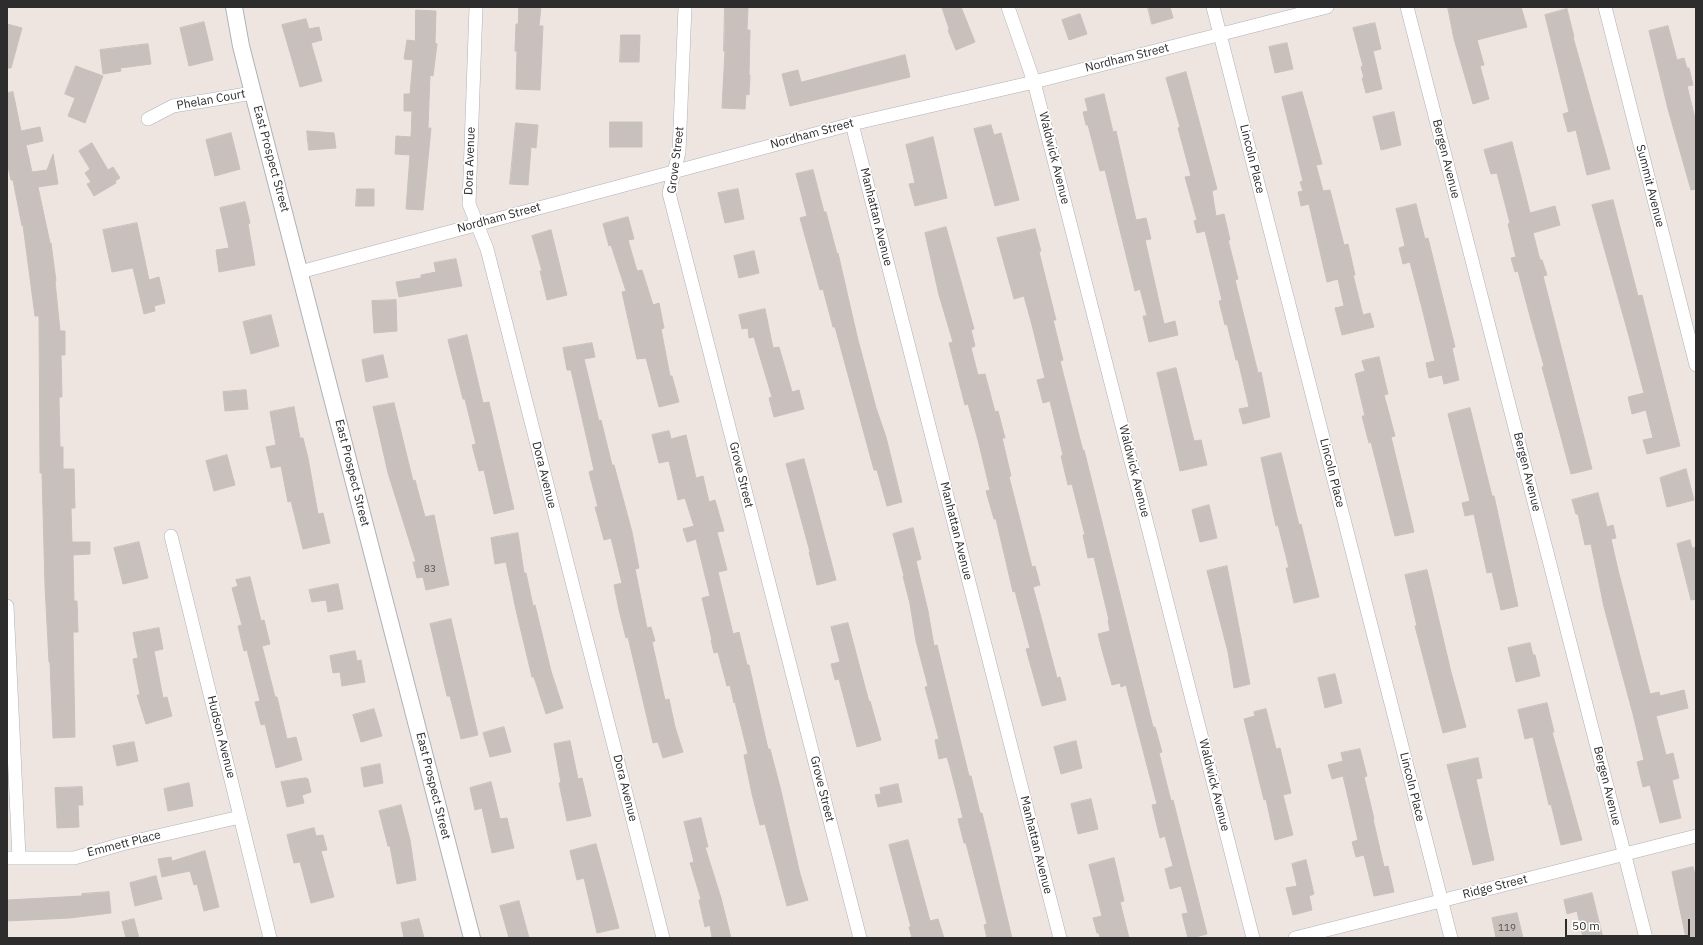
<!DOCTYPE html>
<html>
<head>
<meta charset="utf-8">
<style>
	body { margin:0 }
	#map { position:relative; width:1703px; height:945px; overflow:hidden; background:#eee5e1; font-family:"IBM Plex Sans",sans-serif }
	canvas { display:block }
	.frame { position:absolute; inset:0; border:8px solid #2d2d2d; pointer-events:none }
	.scale { position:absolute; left:1565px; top:919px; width:125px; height:18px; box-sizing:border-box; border:2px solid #2d2d2d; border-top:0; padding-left:5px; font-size:12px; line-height:14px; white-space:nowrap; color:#2d2d2d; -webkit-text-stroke:3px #fff; paint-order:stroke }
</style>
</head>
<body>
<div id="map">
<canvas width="1703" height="945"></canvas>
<div class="frame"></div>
<div class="scale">50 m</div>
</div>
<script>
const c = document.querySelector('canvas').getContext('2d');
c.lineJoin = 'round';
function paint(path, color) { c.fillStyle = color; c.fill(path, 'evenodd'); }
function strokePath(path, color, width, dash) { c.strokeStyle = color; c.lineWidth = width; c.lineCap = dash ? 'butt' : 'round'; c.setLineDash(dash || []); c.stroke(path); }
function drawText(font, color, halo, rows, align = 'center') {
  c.font = font + ' "IBM Plex Sans",sans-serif'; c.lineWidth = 3.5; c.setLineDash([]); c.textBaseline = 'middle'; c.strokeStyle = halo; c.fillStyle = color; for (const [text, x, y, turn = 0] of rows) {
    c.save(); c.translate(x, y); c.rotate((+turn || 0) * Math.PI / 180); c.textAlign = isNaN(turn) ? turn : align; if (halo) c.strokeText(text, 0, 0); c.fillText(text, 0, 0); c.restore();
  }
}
const building = new Path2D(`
	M519,7H541L539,26H543L540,90L516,89L517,51H515L516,24H518Z
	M725,7H748L747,30H750L749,75H750L749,95L746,94L745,109L722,108L725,51H724Z
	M942,7H961L975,42L956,50L948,30L949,29Z
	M1148,7H1170L1173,18L1152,24Z
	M1448,7H1521L1527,27L1477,40L1484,65L1480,66L1489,99L1473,104L1454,39Z
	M1567,9L1574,37H1573L1610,169L1587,175L1576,130L1568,132L1563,114L1569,112L1545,15Z
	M416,10L436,11L435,43L437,44L433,76L430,75L428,128H431L423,210L406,209L410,155L395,154L396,136L411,137L412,111H404V94H410L413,60L404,59L407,40L415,41Z
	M1080,14L1087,34L1069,40L1062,20Z
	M306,19L309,29L319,27L322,40L311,43L322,81L300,87L282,25Z
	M204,22L213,60L189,66L180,28Z
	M1375,23L1381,49L1373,51L1382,89L1366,93L1362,78H1364L1361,67L1363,66L1353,28Z
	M7,24L22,28L11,68H7Z
	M1668,26L1677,60L1684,58L1687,68H1689L1693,85L1687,86L1696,122V189L1691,190L1668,109L1649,31Z
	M621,35H640L639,62H620Z
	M1287,43L1293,69L1275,73L1269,47Z
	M148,44L151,64L120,68L121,71L103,74L100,50Z
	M905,55L910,77L790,106L782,74L798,70L801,82Z
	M76,66L103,76L85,123L68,116L75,98L65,94Z
	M1186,72L1217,189L1212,191L1216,216L1224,214L1230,240H1228L1238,279L1235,280L1258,373L1261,372L1270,417L1243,424L1239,409L1249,407L1238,360H1236L1227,324L1225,325L1219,301L1222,300L1205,231L1197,233L1194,221L1197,220L1185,177L1191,176L1178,128L1180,127L1166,78Z
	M13,92L21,131L40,127L43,141L26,145L32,172L47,170L53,154L58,184L38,187L50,243H51L56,281H55L60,331H65V355H61L62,397H59L60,447H63V469H74L75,508H71L72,542H90V554L73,555L74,601H77L78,632H73L75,737L53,738L50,662H49L45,586L42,473H40L39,316H35L23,225L22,226L13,180H11L7,162V93Z
	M1302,92L1322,164L1316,165L1323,191L1330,190L1344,245L1348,244L1355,275H1353L1363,315L1370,313L1374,327L1342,335L1335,308L1344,306L1338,279L1327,282L1309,204L1301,206L1298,192L1303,191L1300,182L1303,181L1282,97Z
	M1104,94L1113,132L1116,131L1136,220L1146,218L1151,239L1145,240L1164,324L1175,321L1178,335L1149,342L1143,316H1147L1140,289L1135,291L1105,170L1100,171L1088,125H1086L1083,112L1088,111L1085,99Z
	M1394,112L1401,145L1381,150L1373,117Z
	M610,122H642V147H610Z
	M516,123L538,125L536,148L531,147L528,185L510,184Z
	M991,125L994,135L1001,133L1019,200L995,206L974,129Z
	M307,131L334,133L336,148L309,150Z
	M231,133L240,169L215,176L206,140Z
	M933,137L947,198L915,206L909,184L915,183L906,145Z
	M1512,142L1530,213L1555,206L1560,225L1533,233L1540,260H1542L1547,275L1543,276L1592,469L1571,474L1542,367L1544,366L1531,320L1518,271L1515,272L1511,258L1516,257L1508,224L1510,223L1497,173L1491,174L1484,150Z
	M92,143L108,170L113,167L120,178L115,181L116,183L94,196L87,184L91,182L85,173L90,169L79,151Z
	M813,170L824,212H826L837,254L838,253L857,336L876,408L886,437L902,502L887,506L877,470H874L835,327H833L823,289L820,290L800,218L807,216L796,174Z
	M357,189H374V206H356Z
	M738,189L744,219L725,223L718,193Z
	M1613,200L1638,296L1642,295L1680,446L1647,454L1643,440L1653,438L1646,410L1632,414L1628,397L1644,393L1627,329L1592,205Z
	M245,202L250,223L248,224L255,265L219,272L216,250L229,248L220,208Z
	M1416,204L1425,239L1428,238L1455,347L1452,348L1459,380L1444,384L1442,375L1429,378L1426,363L1435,361L1423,312L1410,262L1403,264L1399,248L1405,246L1396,209Z
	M628,217L634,239L628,240L637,271L642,270L653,305L659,303L664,328L661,329L670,376H672L679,402L659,407L646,358L637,359L622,292L626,291L611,245L609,246L603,224Z
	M137,223L149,280L159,277L165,303L154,306L155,311L144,314L133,268L112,272L103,230Z
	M946,227L974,329L971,330L975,346L971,348L978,375L985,374L995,412L998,411L1005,438H1002L1011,476L1009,477L1032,567L1035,566L1040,585L1033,587L1057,678L1060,677L1066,700L1042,706L1026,649L1030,648L1015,591L1013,592L996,519H994L986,491L990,490L979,444L968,404L965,405L949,343L953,342L939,295L925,233Z
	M1035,229L1041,251L1039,252L1056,320H1053L1063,360L1060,361L1083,451L1084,450L1153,727H1155L1162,752L1159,753L1171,801L1173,800L1207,934L1192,938H1188L1182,914L1188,913L1181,886L1170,889L1165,869L1173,866L1165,836L1160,838L1152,805L1157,804L1126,685L1121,687L1120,683L1112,685L1102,650L1098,634L1110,631L1108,620H1109L1094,557L1088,558L1083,535H1085L1072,484L1068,485L1061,456L1063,455L1050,401L1043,403L1037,380L1045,378L1032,325L1024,296L1014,299L997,238Z
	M551,230L567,295L547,300L540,271H542L532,236Z
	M754,251L759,273L739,278L734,256Z
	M456,259L462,286L399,297L396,282L421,278V275L436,272L434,263Z
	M396,300L397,331L374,333L372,301Z
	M765,309L773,348L779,347L792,392L799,390L804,409L774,417L769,398L772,397L754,337L749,338L748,328L742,329L739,315Z
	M271,315L279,346L251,354L243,322Z
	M467,335L483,403L489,402L514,509L494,514L484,470L479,471L472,445L476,444L465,399H463L448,340Z
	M592,343L595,357L584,359L599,421L601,420L612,465H614L632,532L639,568L635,569L647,628L651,627L655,641L652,642L665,700L669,699L675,727L683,752L663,758L658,742L653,743L628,637L626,638L619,610L614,585L622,583L611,538L604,540L595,507H598L589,472L594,470L571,370H567L563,348Z
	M383,355L388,377L366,382L362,360Z
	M1379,357L1388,394L1384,395L1395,436L1391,437L1414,532L1395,536L1371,442L1369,443L1362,416H1365L1355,374L1365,371L1362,361Z
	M1176,368L1194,441L1201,440L1207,465L1180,471L1157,373Z
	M246,390L248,409L225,411L223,392Z
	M394,403L413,481L415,480L425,517L434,515L449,585L426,590L423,577L417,578L413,562H416L388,473L373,407Z
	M294,407L300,438H303L308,458L318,514L323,513L330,543L303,549L291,501L288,502L281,466L271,468L266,447L276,445L270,412Z
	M1470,408L1492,496H1494L1518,606L1501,610L1492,572L1487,573L1474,514L1465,516L1462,503L1470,501L1448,414Z
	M669,431L671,439L686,435L696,478L703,476L709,502L715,500L724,531L717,532L727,570L718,572L733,634L739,632L747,665H749L768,749H770L780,787L800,874L808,900L787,906L765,824L760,825L752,794L744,755L748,754L735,702L734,703L730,685L727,686L718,652L714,653L711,640H712L702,598L710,596L696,539L687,542L683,529L694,526L685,498L678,500L669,461L659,463L652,435Z
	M1281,453L1299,525L1301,524L1319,597L1294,603L1286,568H1289L1278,525L1276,526L1261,458Z
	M227,455L235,485L214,491L206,461Z
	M804,459L836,580L817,585L809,552H810L786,464Z
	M1686,469L1694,500L1667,507L1660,478Z
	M1598,493L1607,527L1613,525L1616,538L1611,539L1618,570L1650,694L1659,692L1660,696L1684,690L1688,708L1656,716L1666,755L1673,753L1679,778L1672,780L1681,818L1660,823L1650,785L1643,787L1637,762L1644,760L1633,714L1604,607L1591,544L1585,545L1578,514H1576L1572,500Z
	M1209,505L1217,538L1200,542L1192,510Z
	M913,528L921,559L916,561L928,611L934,646L937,645L969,776H971L980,813H982L1012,938H987L984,925L987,924L966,843H964L958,819L963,818L950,767L947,757L939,759L935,740L939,739L925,687L928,686L916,641L910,604L903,576H904L893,534Z
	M518,533L524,573H526L533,606L535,605L551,671L563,708L546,714L534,677H532L516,610L506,562L495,564L491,538Z
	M1690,540L1692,548L1696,547V599L1691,600L1677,544Z
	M139,542L148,578L123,584L114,548Z
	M1227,566L1250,684L1234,688L1228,652L1207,571Z
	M1427,570L1451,672L1466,727L1443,733L1415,626H1417L1405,575Z
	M250,577L261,621L264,620L270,644L262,646L275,697H277L287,739L296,737L302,760L276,768L265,724L261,725L255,702L260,701L247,650L244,651L238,626L242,625L232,588L238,586L236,580Z
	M338,584L343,609L328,612L326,600L312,602L309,590Z
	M451,619L478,735L461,739L450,696H447L430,624Z
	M848,623L869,702L870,701L881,740L857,747L839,679L835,680L831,664L840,662L831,627Z
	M159,628L163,649L154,651L163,698L167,697L172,716L146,724L137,695H140L133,659L138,658L133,633Z
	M1530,643L1533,655H1535L1540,676L1516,682L1508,648Z
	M355,651L357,661L361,660L365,682L342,686L340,672L333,673L330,656Z
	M1335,674L1342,703L1325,708L1318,678Z
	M1547,703L1554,732H1552L1582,840L1561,845L1551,804L1549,805L1533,737L1525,739L1518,710Z
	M374,709L382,736L361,742L353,715Z
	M1266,709L1276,749L1280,748L1291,793L1283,795L1293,835L1275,840L1266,799L1264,800L1244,719L1255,716L1254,712Z
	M504,727L511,752L490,757L483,733Z
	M570,741L578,779L582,778L591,816L567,821L559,783H561L554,744Z
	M1076,741L1082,768L1061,774L1054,747Z
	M134,742L138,761L117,766L113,746Z
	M1360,749L1367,776L1364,777L1374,819H1373L1384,867L1388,866L1394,892L1374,896L1364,855L1356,857L1352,842L1358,840L1343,776L1332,779L1328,765L1343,761L1341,753Z
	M1478,758L1482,778L1476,779L1494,860L1473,865L1447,765Z
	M380,764L383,783L364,787L361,768Z
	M306,778L308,779L311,792L302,795L304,803L287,807L281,782Z
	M491,782L500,819L507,818L514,848L492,853L482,808L475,810L470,788Z
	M189,783L193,806L168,811L164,789Z
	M898,784L902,802L878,807L875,795L881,794L880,788Z
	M82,787L83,805H78L79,827L57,828L55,788Z
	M1091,799L1098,829L1078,834L1071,804Z
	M401,805L410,840L416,880L397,884L390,846H388L379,811Z
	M701,818L708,847H705L721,898L731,938H712L710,925L705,927L699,900L701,899L690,863L694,862L684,822Z
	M314,828L316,836L323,835L327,850L321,851L334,897L311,903L300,862L294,863L287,835Z
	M908,840L930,921L938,919L944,938H912L909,927H911L889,845Z
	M596,844L619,928L597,933L584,878L577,880L570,851Z
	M205,851L219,907L204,911L197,884L194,885L190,871L162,877L158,859L171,857L172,861Z
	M1114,858L1124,901L1120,902L1129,938H1100L1099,933H1097L1093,918L1102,916L1089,865Z
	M1306,860L1314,894L1309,896L1312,910L1293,915L1286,888L1297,886L1292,864Z
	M1693,867L1696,878V938H1686L1672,872Z
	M156,876L162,899L135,906L130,883Z
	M109,892L111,913L70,918L7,921V900L82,896V894Z
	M1592,893L1603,938H1583L1577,911L1567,914L1564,900Z
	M519,901L529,938H509L500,906Z
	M1517,913L1523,938H1496L1492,918Z
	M134,919L139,938H126L122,922Z
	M419,919L424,938H404L401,923Z`);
paint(building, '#c7c0bc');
strokePath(building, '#c9c0ba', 1);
const minor = new Path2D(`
	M476,7L469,204L487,249L663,938
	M685,7L679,152L669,193L860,938
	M1008,7L1034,82L1253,938
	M1213,7L1451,938
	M1407,7L1646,938
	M1605,7L1696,365
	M148,119L173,106L253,93
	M852,124L1060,938
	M300,272L852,124L1034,82L1327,7
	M171,536L270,938
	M7,606L19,857
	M7,858H74L122,844L240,817
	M1295,938L1696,836`);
const tertiary = new Path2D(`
	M234,7L241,46L253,93L472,938`);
strokePath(minor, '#adb2b8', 14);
strokePath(tertiary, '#adb2b8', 18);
strokePath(minor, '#fff', 13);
strokePath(tertiary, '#fff', 16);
drawText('10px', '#545251', null, [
	["83",430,569],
	["119",1507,928]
]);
drawText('12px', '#2d2d2d', '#fff', [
	["Nordham Street",1127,58,-14],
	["Phelan Court",211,100,-10],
	["Nordham Street",812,134,-15],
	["Waldwick Avenue",1054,158,76],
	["East Prospect Street",271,159,75],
	["Lincoln Place",1252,159,76],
	["Bergen Avenue",1446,159,76],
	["Grove Street",676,160,-83],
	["Dora Avenue",470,161,-88],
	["Summit Avenue",1650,186,76],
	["Manhattan Avenue",876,217,76],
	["Nordham Street",499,218,-15],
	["Waldwick Avenue",1134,471,76],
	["Bergen Avenue",1527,472,76],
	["East Prospect Street",352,473,76],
	["Lincoln Place",1332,473,76],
	["Dora Avenue",544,475,76],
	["Grove Street",741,475,76],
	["Manhattan Avenue",956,531,76],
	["Hudson Avenue",221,737,76],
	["Waldwick Avenue",1214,785,76],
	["East Prospect Street",433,786,76],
	["Bergen Avenue",1607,786,76],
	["Lincoln Place",1412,787,76],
	["Dora Avenue",625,788,76],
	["Grove Street",822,789,76],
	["Emmett Place",124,844,-14],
	["Manhattan Avenue",1036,845,76],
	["Ridge Street",1495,887,-14]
]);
</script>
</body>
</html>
